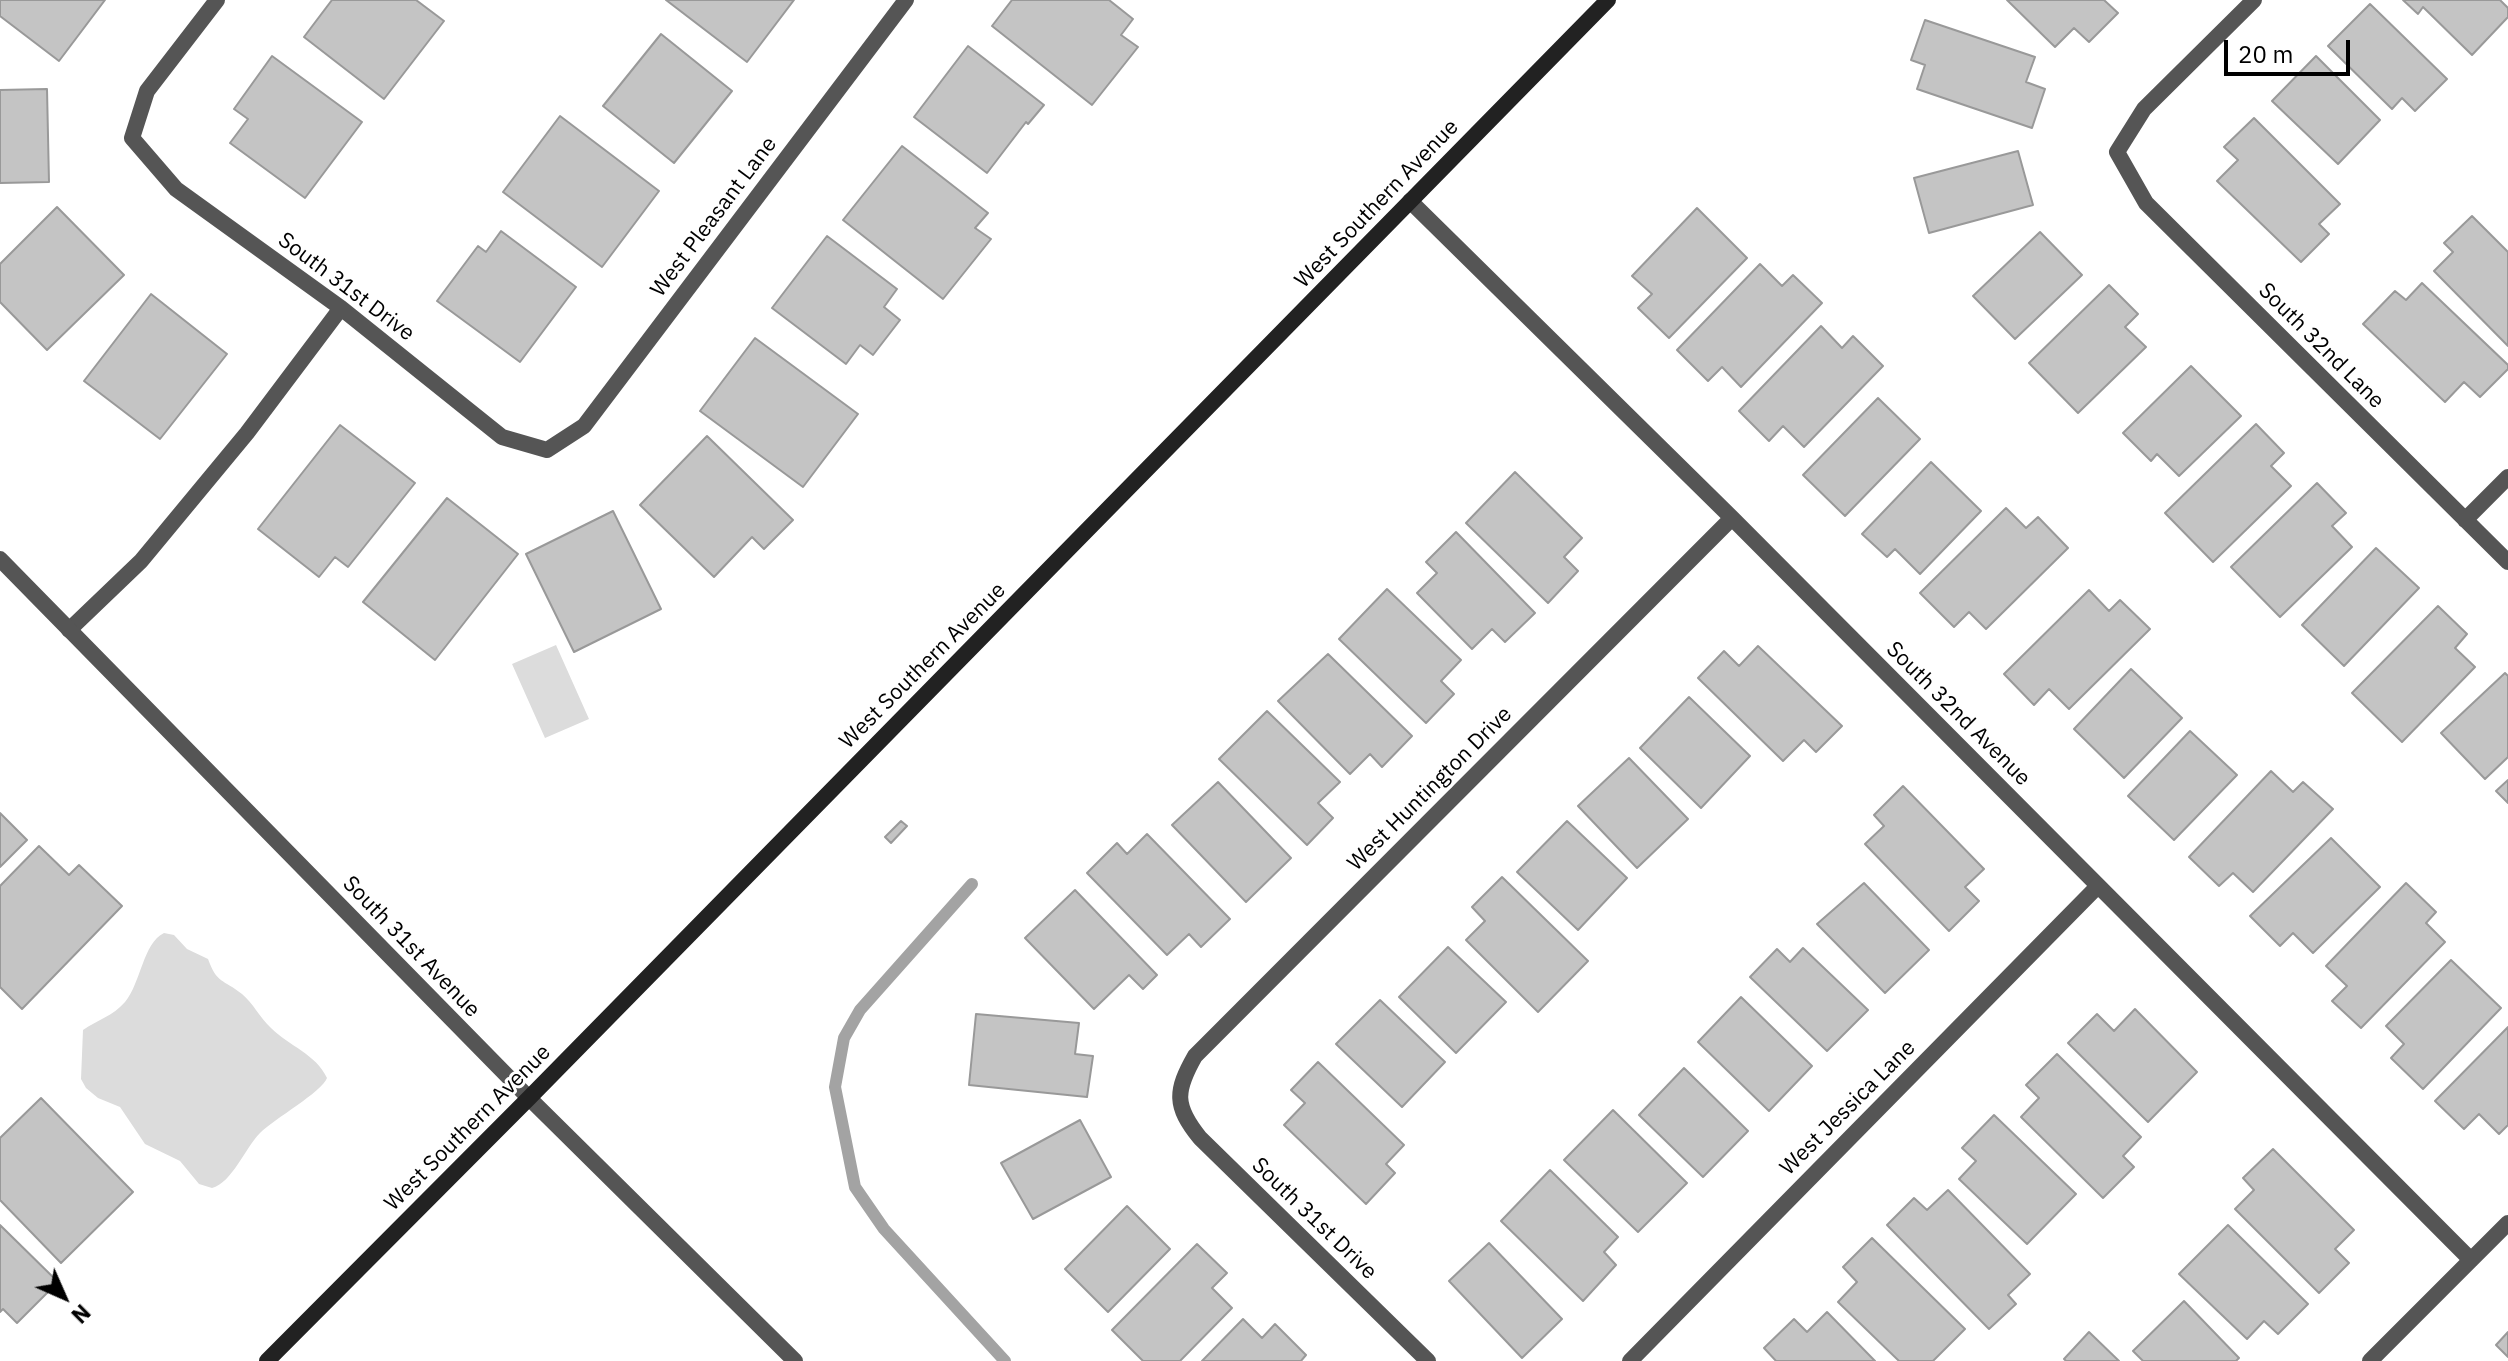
<!DOCTYPE html>
<html>
<head>
<meta charset="utf-8">
<style>
	body { margin:0 }
	#map { position:relative; width:2508px; height:1361px; overflow:hidden; background:#fff; font-family:"IBM Plex Sans",sans-serif }
	canvas { display:block }
	.north { position:absolute; left:24px; top:1257px; width:80px; height:80px; -webkit-text-stroke:6px #fff; paint-order:stroke; rotate:135deg; font-size:22px; font-weight:700; line-height:32px; text-align:center; color:#000 }
	.north::after { content:''; display:block; margin:auto; width:28px; height:36px; background:#000; clip-path:polygon(50% 0,100% 100%,50% 72%,0 100%) }
	.scale { position:absolute; left:2224px; top:40px; width:126px; height:36px; box-sizing:border-box; border:4px solid #000; border-top:0; padding-left:10px; font-size:24px; line-height:28px; white-space:nowrap; color:#000; -webkit-text-stroke:6px #fff; paint-order:stroke }
</style>
</head>
<body>
<div id="map">
<canvas width="2508" height="1361"></canvas>
<div class="north">N</div>
<div class="scale">20 m</div>
</div>
<script>
const c = document.querySelector('canvas').getContext('2d');
c.lineJoin = 'round';
function paint(path, color) { c.fillStyle = color; c.fill(path, 'evenodd'); }
function strokePath(path, color, width, dash) { c.strokeStyle = color; c.lineWidth = width; c.lineCap = dash ? 'butt' : 'round'; c.setLineDash(dash || []); c.stroke(path); }
function drawText(font, color, halo, rows, align = 'center') {
  c.font = font + ' "IBM Plex Sans",sans-serif'; c.lineWidth = 6; c.setLineDash([]); c.textBaseline = 'middle'; c.strokeStyle = halo; c.fillStyle = color; for (const [text, x, y, turn = 0] of rows) {
    c.save(); c.translate(x, y); c.rotate((+turn || 0) * Math.PI / 180); c.textAlign = isNaN(turn) ? turn : align; if (halo) c.strokeText(text, 0, 0); c.fillText(text, 0, 0); c.restore();
  }
}
paint(new Path2D(`
	M556,645L589,719L545,738L512,664Z
	M164,933L174,935L187,949L208,959C217,984 223,979 242,994C253,1003 260,1018 271,1028C289,1046 316,1054 327,1078C322,1092 274,1119 260,1133C245,1148 232,1183 212,1188L199,1184L180,1161L145,1144L120,1107L98,1098L86,1088L81,1079L83,1030C97,1020 113,1016 125,1002C141,983 143,943 164,933Z`), '#dcdcdc');
strokePath(new Path2D(`
	M972,884L860,1010L844,1038L835,1087L855,1187L884,1229L1005,1361`), '#a3a3a3', 12);
const building = new Path2D(`
	M0,0H105L59,61L0,16Z
	M332,0H416L444,21L384,99L304,37Z
	M666,0H794L747,62Z
	M1012,0H1109L1133,19L1121,35L1138,47L1092,105L992,26Z
	M2007,0H2104L2118,13L2089,42L2074,28L2055,47Z
	M2403,0H2500L2508,8V17L2472,55L2423,7L2418,14Z
	M2370,4L2447,79L2415,111L2402,98L2392,109L2328,46Z
	M1925,20L2035,57L2026,82L2045,89L2032,128L1917,89L1925,65L1911,60Z
	M661,34L732,91L674,163L603,106Z
	M968,46L1044,105L1028,124L1026,122L987,173L914,117Z
	M272,56L362,122L305,198L230,143L248,119L234,109Z
	M2316,56L2380,120L2338,164L2272,101Z
	M47,89L49,182L0,183V90Z
	M560,116L659,191L602,267L503,192Z
	M2254,118L2340,204L2319,224L2329,234L2301,262L2217,181L2238,160L2224,147Z
	M902,146L988,213L975,228L991,239L943,299L843,220Z
	M2018,151L2033,205L1929,233L1914,178Z
	M57,207L124,275L47,350L0,302V264Z
	M1697,208L1747,258L1669,338L1638,308L1652,294L1632,276Z
	M2472,216L2508,252V346L2434,271L2453,252L2444,243Z
	M501,231L576,287L520,362L437,301L478,246L486,252Z
	M2040,232L2082,275L2015,339L1973,296Z
	M827,236L897,289L884,307L900,320L873,355L860,345L846,364L772,308Z
	M1760,264L1782,286L1793,275L1822,303L1741,387L1722,367L1708,381L1677,350Z
	M2422,283L2508,365V369L2480,397L2464,382L2445,402L2363,324L2395,291L2406,300Z
	M2109,285L2138,314L2125,327L2146,347L2078,413L2029,363Z
	M151,294L227,354L160,439L84,381Z
	M1821,326L1842,348L1853,336L1883,366L1804,447L1783,426L1769,441L1739,411Z
	M755,338L858,414L803,487L700,411Z
	M2191,366L2241,416L2179,476L2157,454L2151,461L2123,433Z
	M1878,398L1920,439L1845,516L1803,475Z
	M2256,424L2284,453L2271,466L2291,486L2213,562L2165,513Z
	M340,425L415,483L348,567L335,557L319,577L258,529Z
	M707,436L793,520L764,549L752,537L714,577L640,505Z
	M1931,462L1981,511L1920,574L1895,549L1887,557L1862,534Z
	M1515,472L1582,538L1564,557L1578,571L1548,603L1466,523Z
	M2317,483L2346,513L2332,526L2352,547L2280,617L2231,567Z
	M447,498L518,554L435,660L363,602Z
	M2006,508L2026,528L2038,517L2068,548L1986,629L1969,612L1954,627L1920,593Z
	M613,511L661,609L574,652L526,554Z
	M1456,532L1535,613L1505,642L1492,629L1472,649L1417,593L1437,573L1426,562Z
	M2376,548L2419,588L2344,666L2302,625Z
	M1387,589L1461,660L1441,681L1454,694L1426,723L1339,639Z
	M2089,590L2109,611L2120,600L2150,629L2069,709L2049,689L2034,705L2004,674Z
	M2438,606L2467,634L2455,648L2475,667L2402,742L2352,693Z
	M1758,646L1842,726L1816,752L1804,740L1783,761L1698,678L1724,651L1739,666Z
	M1328,654L1412,736L1382,767L1370,754L1350,774L1278,701Z
	M2131,669L2182,718L2124,778L2074,729Z
	M2505,673L2508,676V757L2485,779L2441,733Z
	M1689,697L1750,756L1701,808L1640,748Z
	M1267,711L1340,782L1318,803L1333,818L1307,845L1219,759Z
	M2190,731L2237,775L2174,840L2128,796Z
	M1629,758L1688,819L1637,868L1578,806Z
	M2271,771L2293,792L2303,782L2333,809L2253,892L2233,873L2219,886L2189,857Z
	M2508,780V803L2496,791Z
	M1218,782L1291,858L1246,902L1172,825Z
	M1903,786L1984,869L1965,887L1979,901L1949,931L1865,844L1884,826L1874,815Z
	M0,813L27,840L0,867Z
	M901,821L907,826L891,843L885,837Z
	M1567,821L1627,878L1578,930L1517,872Z
	M1147,834L1230,919L1201,947L1189,934L1167,955L1087,873L1117,843L1127,854Z
	M2331,838L2380,887L2313,953L2293,933L2280,946L2250,916Z
	M39,846L69,875L79,865L122,906L22,1009L0,987V886Z
	M1502,877L1588,961L1538,1012L1466,940L1485,921L1472,907Z
	M1864,883L1929,950L1885,993L1817,924Z
	M2406,883L2436,912L2426,923L2445,942L2361,1028L2332,1001L2347,986L2326,966Z
	M1075,890L1157,975L1143,989L1129,975L1094,1009L1025,938Z
	M1448,947L1506,1002L1456,1053L1399,997Z
	M1803,948L1868,1010L1827,1051L1750,977L1777,949L1790,962Z
	M2451,960L2501,1008L2423,1089L2391,1058L2404,1044L2386,1026Z
	M1741,997L1812,1066L1769,1111L1698,1042Z
	M1380,1000L1445,1062L1402,1107L1336,1044Z
	M2135,1009L2197,1072L2148,1122L2068,1043L2097,1014L2114,1031Z
	M976,1014L1079,1023L1075,1054L1093,1056L1087,1097L969,1085Z
	M2508,1027V1125L2499,1134L2479,1114L2464,1129L2435,1101Z
	M2057,1054L2141,1137L2123,1156L2134,1167L2103,1198L2021,1117L2039,1098L2026,1085Z
	M1318,1062L1404,1145L1386,1164L1395,1173L1366,1204L1284,1125L1305,1103L1291,1090Z
	M1684,1068L1748,1131L1703,1177L1639,1115Z
	M41,1098L133,1192L61,1263L0,1200V1138Z
	M1613,1110L1687,1183L1638,1232L1564,1160Z
	M1994,1115L2076,1194L2027,1244L1959,1179L1976,1161L1962,1148Z
	M1080,1120L1111,1177L1033,1219L1001,1163Z
	M2273,1149L2354,1230L2335,1249L2349,1263L2319,1293L2235,1209L2254,1190L2243,1178Z
	M1550,1170L1618,1237L1604,1252L1616,1265L1583,1301L1501,1221Z
	M1948,1190L2030,1274L2008,1295L2016,1304L1989,1329L1887,1225L1914,1198L1927,1210Z
	M1127,1206L1170,1249L1108,1312L1065,1269Z
	M0,1225L58,1282L17,1323L3,1309L0,1312Z
	M2228,1225L2308,1304L2278,1334L2264,1321L2247,1339L2179,1274Z
	M1872,1238L1965,1329L1933,1361H1899L1838,1302L1857,1282L1843,1267Z
	M1489,1243L1562,1319L1522,1358L1449,1281Z
	M1197,1244L1227,1273L1212,1288L1232,1308L1180,1361H1143L1112,1330Z
	M2184,1301L2239,1358L2236,1361H2143L2133,1351Z
	M1827,1312L1875,1361H1776L1764,1348L1794,1319L1807,1332Z
	M1243,1319L1262,1338L1275,1324L1306,1355L1301,1361H1202Z
	M2089,1332L2119,1361H2066L2064,1359Z
	M2508,1332V1357L2496,1345Z`);
paint(building, '#c4c4c4');
strokePath(building, '#999', 2);
strokePath(new Path2D(`
	M217,0L147,91L132,138L176,189L341,308L502,437L547,450L584,426L906,0
	M2254,0L2144,109L2117,152L2146,203L2508,562
	M1410,201L1732,518L2471,1260
	M2465,520L2508,477
	M69,630L141,561L247,433L341,308
	M1428,1361L1200,1138C1174,1106 1175,1091 1195,1056L1732,518
	M1630,1361L2098,886
	M2370,1361L2508,1223`), '#555', 16);
strokePath(new Path2D(`
	M0,559L529,1098L795,1361`), '#555', 16);
strokePath(new Path2D(`
	M267,1361L529,1098L1608,0`), '#222', 16);
drawText('22px', '#000', '#fff', [
	["West Southern Avenue",1377,204,-46],
	["West Pleasant Lane",714,217,-53],
	["South 31st Drive",346,287,37],
	["South 32nd Lane",2321,346,45],
	["West Southern Avenue",923,666,-45],
	["South 32nd Avenue",1958,714,45],
	["West Huntington Drive",1430,789,-45],
	["South 31st Avenue",411,947,46],
	["West Jessica Lane",1848,1108,-45],
	["West Southern Avenue",468,1128,-45],
	["South 31st Drive",1314,1219,44]
]);
</script>
</body>
</html>
